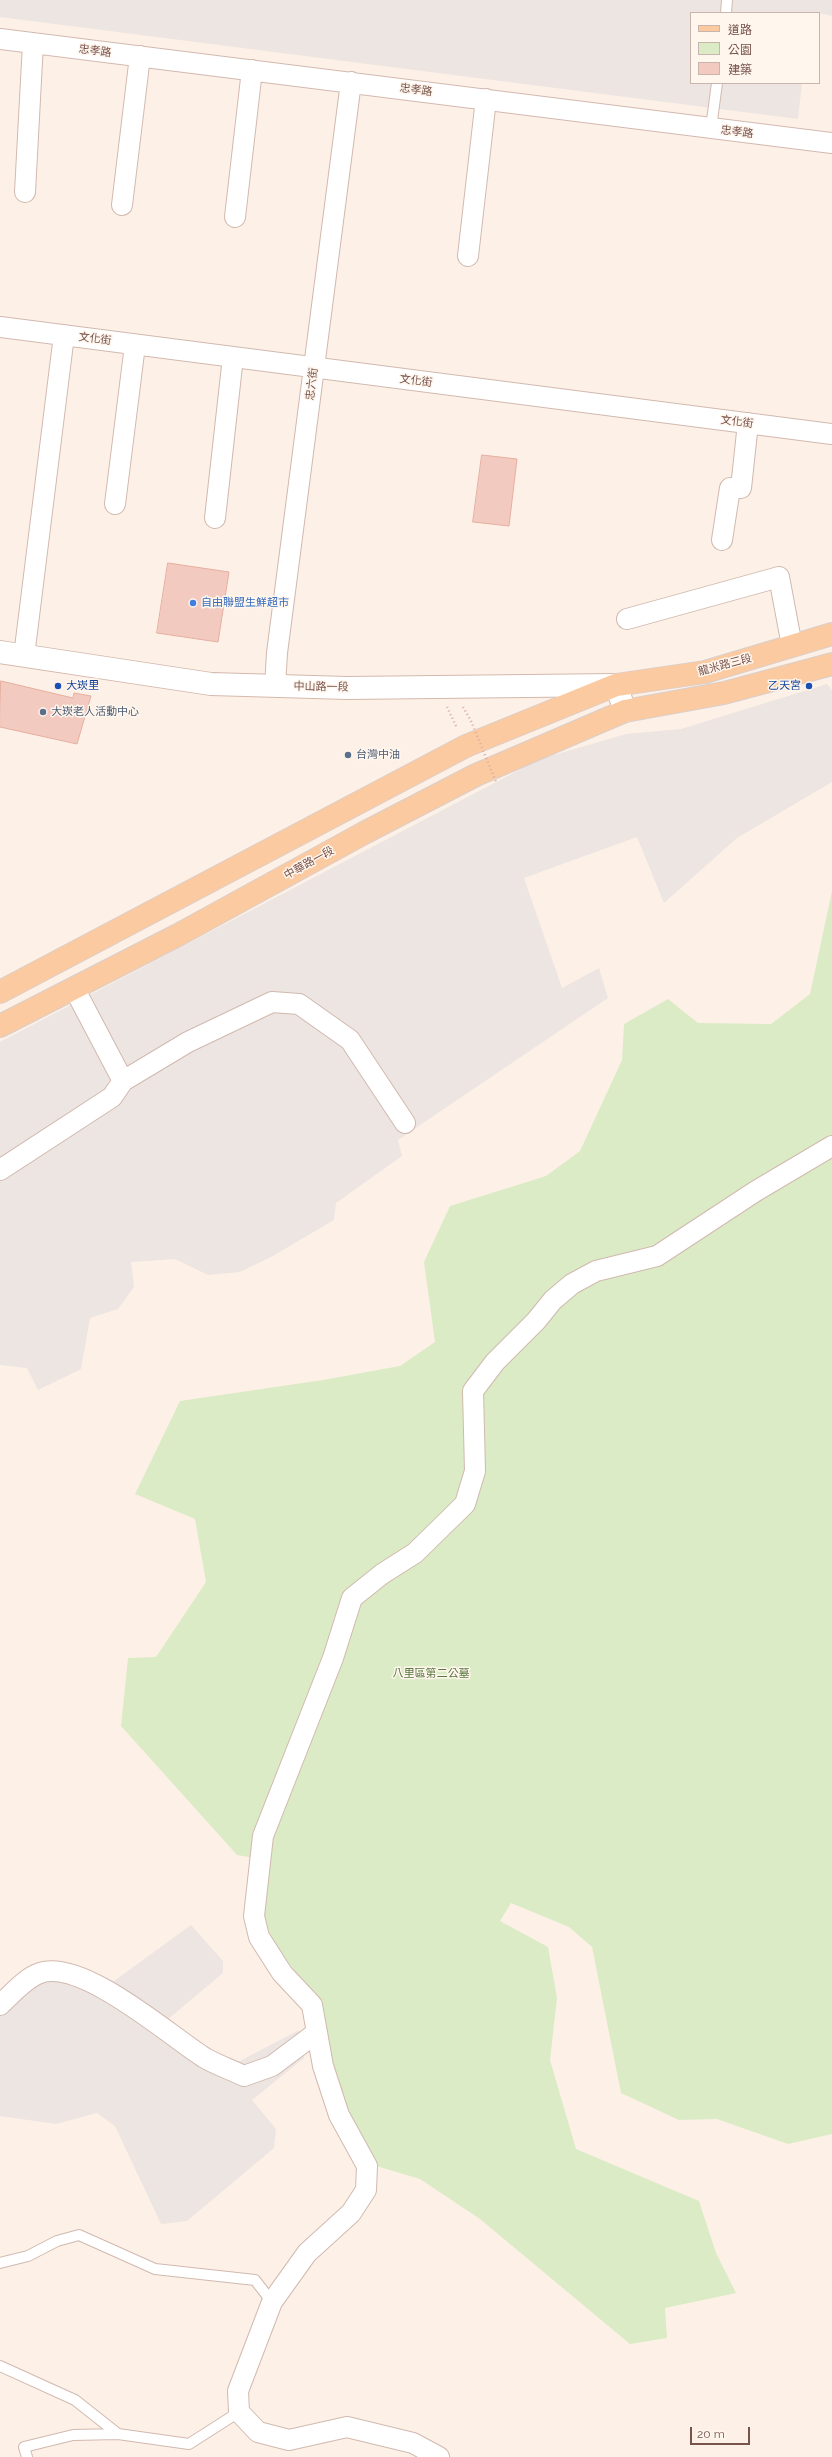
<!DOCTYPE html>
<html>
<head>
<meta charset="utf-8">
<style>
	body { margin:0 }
	#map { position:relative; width:832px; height:2457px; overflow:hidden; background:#fdf1e7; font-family:Raleway,"Noto Sans TC",sans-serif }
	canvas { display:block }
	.legend { position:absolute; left:690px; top:12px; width:130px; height:72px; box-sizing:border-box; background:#fff6ee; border:1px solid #c9b5ad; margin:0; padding:5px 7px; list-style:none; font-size:12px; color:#77534b }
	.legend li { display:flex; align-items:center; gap:8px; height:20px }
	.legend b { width:20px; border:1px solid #c9b5ad }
	.scale { position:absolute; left:690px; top:2427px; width:60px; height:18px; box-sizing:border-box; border:2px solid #77534b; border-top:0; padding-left:5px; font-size:12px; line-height:14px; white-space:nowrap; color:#77534b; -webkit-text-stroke:3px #fff6ee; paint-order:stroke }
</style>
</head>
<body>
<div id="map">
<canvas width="832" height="2457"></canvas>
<ul class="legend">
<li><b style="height:5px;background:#fbcaa0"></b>道路</li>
<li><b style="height:11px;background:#dbebc5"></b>公園</li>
<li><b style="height:11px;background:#f3cabf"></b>建築</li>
</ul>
<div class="scale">20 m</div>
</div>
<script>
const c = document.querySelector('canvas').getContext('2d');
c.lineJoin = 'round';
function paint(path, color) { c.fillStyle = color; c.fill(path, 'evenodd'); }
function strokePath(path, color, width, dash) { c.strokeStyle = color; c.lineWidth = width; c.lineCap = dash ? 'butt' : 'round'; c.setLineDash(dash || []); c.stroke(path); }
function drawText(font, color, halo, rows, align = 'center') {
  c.font = font + ' Raleway,"Noto Sans TC",sans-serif'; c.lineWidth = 3; c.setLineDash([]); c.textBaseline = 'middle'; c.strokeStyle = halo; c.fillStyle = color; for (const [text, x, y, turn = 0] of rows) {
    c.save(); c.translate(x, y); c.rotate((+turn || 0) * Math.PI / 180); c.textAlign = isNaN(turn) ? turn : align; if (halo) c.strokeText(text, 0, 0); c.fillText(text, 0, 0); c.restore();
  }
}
paint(new Path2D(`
	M0,0H832V16L819,13H691V83H802L798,119L0,17Z
	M827,684L832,690V782L737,838L664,903L637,837L524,878L562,988L599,968L608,998L398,1140L402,1156L336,1203L334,1220L271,1257L240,1272L208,1275L175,1259L131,1262L134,1287L118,1309L90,1318L81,1369L38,1390L27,1368L0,1365V1042L540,759L626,734L681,729Z
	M191,1925L223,1961V1973L167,2020L232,2065L299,2030L304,2058L252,2100L276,2129L274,2148L187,2221L161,2224L115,2126L97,2113L56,2124L0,2116V2002L61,1964L114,1981Z`), '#ede5e1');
paint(new Path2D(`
	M832,891V2134L788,2144L717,2119L679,2120L621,2093L592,1947L569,1927L511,1903L500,1921L548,1947L557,1998L550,2060L576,2149L699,2201L716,2253L736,2293L665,2308L667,2338L630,2344L480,2219L420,2179L373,2165L332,2072L309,1989L273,1943L264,1917L266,1860L237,1855L121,1726L128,1658L156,1657L206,1582L195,1519L135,1494L180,1401L323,1380L400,1366L435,1342L424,1262L450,1206L546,1176L580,1151L622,1060L624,1024L668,999L698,1023L771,1024L810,994Z`), '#dbebc5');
const building = new Path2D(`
	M482,455L517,459L509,526L473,522Z
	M168,563L229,572L218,642L157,633Z
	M1,681L73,698L74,693L91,696L77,744L0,727Z`);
paint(building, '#f3cabf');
strokePath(building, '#e6ae9f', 1);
const service = new Path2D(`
	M726,13L727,0
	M711,128L717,83
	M0,2263L28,2256L57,2241L79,2235L155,2269L255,2280L272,2302
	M0,2366L75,2400L118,2434L189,2444L239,2412
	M27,2457L24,2447L73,2435L118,2434`);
const minor = new Path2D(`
	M0,39L832,143
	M25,192L33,43
	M122,205L140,56
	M235,217L252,70
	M468,256L486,99
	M0,327L832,434
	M115,504L135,345
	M215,518L233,357
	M722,540L730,488H741L748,423
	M627,619L779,577L792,646
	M24,656L64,335
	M275,686L277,653L351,82
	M123,1081L188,1042L272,1002L299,1004L350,1040L405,1123
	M0,1170L112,1097L123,1081L74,988
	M0,2005C11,1995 25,1978 40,1973C82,1958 170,2036 205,2058C217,2065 232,2070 244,2076L272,2066L316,2033
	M439,2457L413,2443L347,2427L289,2440L258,2432L239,2412L238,2391L272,2302L307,2253L351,2213L366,2190L367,2166L339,2115L323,2066L312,2005L282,1973L259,1937L254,1916L263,1836L333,1658L352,1598L382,1574L415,1553L465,1504L475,1471L473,1391L495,1362L536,1321L553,1300L572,1284L596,1271L657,1256L756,1191L832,1146`);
const secondary = new Path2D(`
	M0,652L211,684L347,688L616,685L625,711`);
const primary = new Path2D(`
	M0,992L466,746L616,685L705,672L832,634
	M0,1026L178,935L364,833L476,775L625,711L724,693L832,664`);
strokePath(service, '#d1b9af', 12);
strokePath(minor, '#d1b9af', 22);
strokePath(secondary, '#d4b8ad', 24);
strokePath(primary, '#d9cfcd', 24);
strokePath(new Path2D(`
	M447,707L457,728
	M463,707L471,721`), '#d8ada1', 2.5, [1, 3]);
strokePath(service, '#fff', 10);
strokePath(minor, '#fff', 20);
strokePath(secondary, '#fff', 22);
strokePath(primary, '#fbcaa0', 22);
strokePath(new Path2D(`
	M471,721L496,782`), '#d8ada1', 2.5, [1, 3]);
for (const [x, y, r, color] of [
	[193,603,4,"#3f7fe0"],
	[58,686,4,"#1a4fb4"],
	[809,686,4,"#1a4fb4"],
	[43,712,4,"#5c6f8a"],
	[348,755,4,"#5c6f8a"]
]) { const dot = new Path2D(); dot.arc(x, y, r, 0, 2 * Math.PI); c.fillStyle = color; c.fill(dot); strokePath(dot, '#fff6ee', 1.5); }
drawText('11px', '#77534b', '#fff6ee', [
	["忠孝路",95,51,7],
	["忠孝路",416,90,7],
	["忠孝路",737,132,7],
	["文化街",95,339,7],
	["文化街",416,381,7],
	["忠六街",312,384,-83],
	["文化街",737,422,7],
	["龍米路三段",725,665,-15],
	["中山路一段",321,687,1],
	["中華路一段",309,863,-29]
]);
drawText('11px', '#366cbe', '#fff6ee', [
	["自由聯盟生鮮超市",201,603]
], 'left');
drawText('11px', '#164399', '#fff6ee', [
	["大崁里",66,686],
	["乙天宮",801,686,"right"]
], 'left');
drawText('11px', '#4e5e75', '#fff6ee', [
	["大崁老人活動中心",51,712],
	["台灣中油",356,755]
], 'left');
drawText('11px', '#597740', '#fff6ee', [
	["八里區第二公墓",431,1674]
]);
</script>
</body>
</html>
